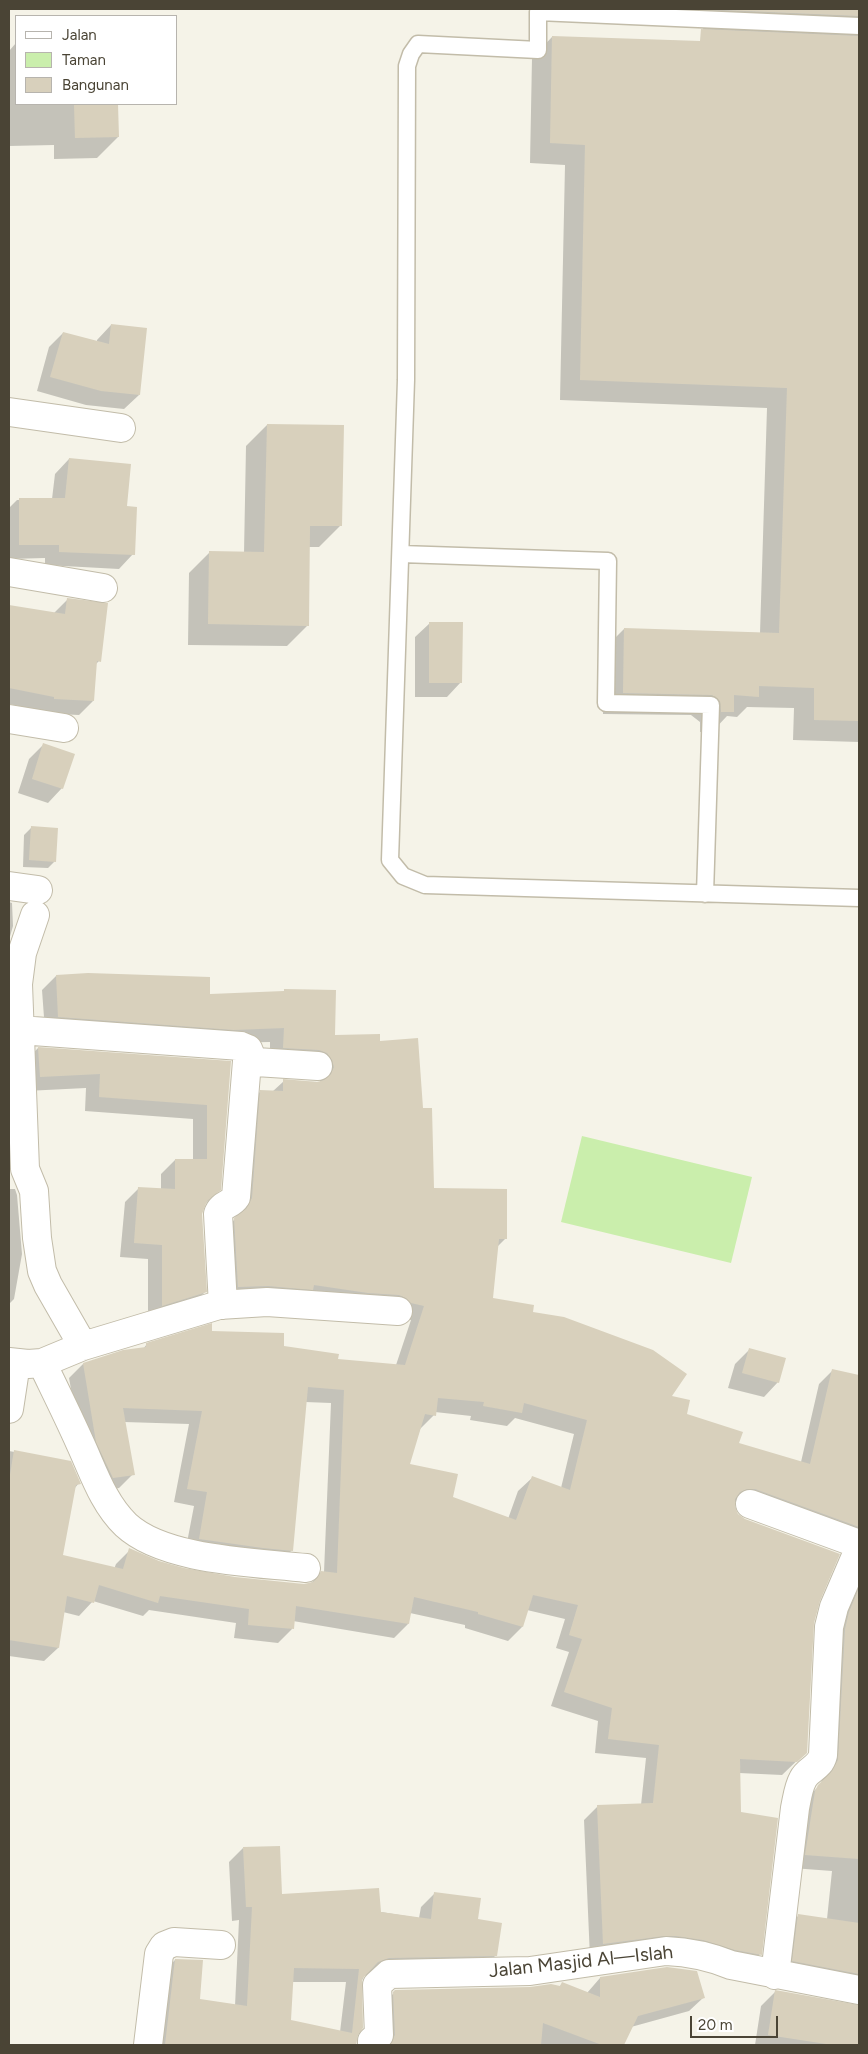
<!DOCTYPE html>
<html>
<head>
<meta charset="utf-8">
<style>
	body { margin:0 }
	#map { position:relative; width:868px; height:2054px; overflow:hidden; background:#f5f3e8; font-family:Figtree,sans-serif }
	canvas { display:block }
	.frame { position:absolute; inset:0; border:10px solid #4a4435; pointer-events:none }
	.legend { position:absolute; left:15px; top:15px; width:162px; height:90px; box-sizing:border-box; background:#fff; border:1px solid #b7b4ae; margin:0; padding:6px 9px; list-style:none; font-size:15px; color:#4a4435 }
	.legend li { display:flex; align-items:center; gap:10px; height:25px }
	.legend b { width:25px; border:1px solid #b7b4ae }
	.scale { position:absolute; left:690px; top:2016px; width:88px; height:22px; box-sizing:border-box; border:2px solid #4a4435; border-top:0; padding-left:6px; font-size:15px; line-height:18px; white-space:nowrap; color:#4a4435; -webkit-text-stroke:4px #fff; paint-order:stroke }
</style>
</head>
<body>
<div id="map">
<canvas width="868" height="2054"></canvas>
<div class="frame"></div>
<ul class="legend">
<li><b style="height:6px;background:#fff"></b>Jalan</li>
<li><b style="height:14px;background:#caeeac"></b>Taman</li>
<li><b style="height:14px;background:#d8d0bc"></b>Bangunan</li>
</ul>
<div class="scale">20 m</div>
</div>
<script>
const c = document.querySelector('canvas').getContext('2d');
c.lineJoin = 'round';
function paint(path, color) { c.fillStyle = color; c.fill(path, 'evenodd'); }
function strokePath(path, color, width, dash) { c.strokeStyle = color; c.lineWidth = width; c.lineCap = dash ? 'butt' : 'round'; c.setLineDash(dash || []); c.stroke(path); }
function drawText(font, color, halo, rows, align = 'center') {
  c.font = font + ' Figtree,sans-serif'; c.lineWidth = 4; c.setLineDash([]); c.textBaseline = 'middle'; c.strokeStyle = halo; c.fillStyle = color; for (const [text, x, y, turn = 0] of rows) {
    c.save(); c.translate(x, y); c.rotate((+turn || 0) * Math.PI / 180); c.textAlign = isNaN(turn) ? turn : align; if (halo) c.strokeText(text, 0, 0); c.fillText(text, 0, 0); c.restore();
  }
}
paint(new Path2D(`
	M582,1136L752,1177L731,1263L561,1222Z`), '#caeeac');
paint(new Path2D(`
	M705,9H859V742L793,740L794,708L747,707L737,717L727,716L712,732H700V722L691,715L603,714V650L624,629L760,633L767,408L560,400L565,165L530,163L532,58L552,37L712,42L703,30Z
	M16,43V104H117L118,137L97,158L54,159V145L9,146V51Z
	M111,325L139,395L124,409L86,405L37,391L49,347L63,333L97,342V340Z
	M267,425L340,526L319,547H309L308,625L287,646L188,645L189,573L210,552L244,553L246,446Z
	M69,459L126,507L133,554L119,569L45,565V558L9,559V508L17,500L52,499L55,474Z
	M68,599L99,661L95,665L93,701L79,715L58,714L9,704V606L53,614Z
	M430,623L461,682L447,697H415V637Z
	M44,744L62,788L48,803L18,793L29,759Z
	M31,828L55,861L48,868L23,867L24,835Z
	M9,902L12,903L13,926L9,940Z
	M56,976L208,995L334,1037L379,1043L422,1109L432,1189L506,1238L497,1247L492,1299L531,1313L670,1397L685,1415L738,1444L801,1462L819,1384L833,1370L859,1376V1552L741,1503L734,1502L737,1514L818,1600L813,1623L806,1752L782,1775L739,1773L740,1813L760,1954L747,1968L590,1958L584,1820L598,1806L641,1805L646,1758L595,1753L598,1721L551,1706L569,1652L556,1648L565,1619L527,1610L522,1627L508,1641L465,1628V1625L410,1613L408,1624L394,1638L293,1621L292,1629L278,1643L234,1638L236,1623L149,1610L143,1616L93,1601L79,1616L63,1612L58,1648L44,1661L9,1656V1451L70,1462L79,1483L74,1489L62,1556L114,1569L116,1564L130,1550L158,1562L183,1569L235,1578L304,1585L310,1584L322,1572H324L331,1403L305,1402L292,1550L278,1564L185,1553L194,1506L174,1502L189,1424L124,1422L133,1474L119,1488L99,1492L83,1456L69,1378L83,1364L143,1349L147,1344L211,1332L336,1360L396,1365L411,1320L397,1317L224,1300L221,1234L235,1219L238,1213L247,1105L261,1091L272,1092L284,1081L320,1082L319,1074L270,1062V1042L219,1043L45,1031L42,990ZM435,1412L471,1416L470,1420L507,1426L515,1418L574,1434L561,1488L532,1478L518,1491L508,1519L452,1498L408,1465L420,1429L434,1415Z
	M38,1048L230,1062L220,1189L205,1204L201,1214L205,1292L191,1306L148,1319V1259L120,1257L125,1202L139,1188L161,1190V1174L175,1160H193V1119L85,1111L86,1088L26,1091L24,1063Z
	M9,1189H15L17,1195L22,1254L14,1299L9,1304Z
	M749,1350L778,1382L764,1397L728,1388L735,1364Z
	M859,1572V1943L853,1959L859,1962V1997L779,1975L785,1929L799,1915L827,1919L832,1871L792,1868L804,1801L820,1785L824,1775L831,1644Z
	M243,1848L281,1896L419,1918L421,1907L435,1893L476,1920L496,1955L482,1969L374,1972L364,1976L360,1985L356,2045H153L161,1974L175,1960L199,2000L235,2006L239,1920L232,1921L229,1862ZM292,1982H346L340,2032L290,2021Z
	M600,1978L703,1998L689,2011L631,2027L623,2045H381L380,2007L396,1991L559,1987L562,1984L587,1993Z
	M775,1992L859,2006V2045H755L761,2006Z`), '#0003');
paint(new Path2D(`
	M701,9H859V16Z
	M701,29L859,36V721L814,720V688L759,686V697L734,695V712H721L720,701L712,695L623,693L624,628L779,633L787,388L580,380L585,145L550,143L552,36L700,41Z
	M74,104H118L119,137L75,138Z
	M111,324L147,328L140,395L101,391L50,377L63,332L109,344Z
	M267,424L344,425L342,526H310L309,626L208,624L209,551L264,552Z
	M69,458L131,464L127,506L137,507L135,555L59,552V545H19V498H65Z
	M67,598L108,603L101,662L97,661L94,701L54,699V697L9,688V605L65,614Z
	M429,622H463L462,683H429Z
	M43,743L75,754L63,789L32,779Z
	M31,826L58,828L56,862L29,860Z
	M88,973L210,977V994L284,991V989L336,990L335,1035L380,1034V1041L418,1038L423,1108H432L434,1188L507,1189V1239H499L493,1298L534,1305L533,1312L564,1317L653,1350L687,1374L672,1396L690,1400L687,1414L743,1432L739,1443L810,1464L832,1369L859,1375V1527L755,1489H747L740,1492L735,1499V1507L738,1514L745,1519L840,1554L820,1601L814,1623L807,1753L797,1762L740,1759L741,1812L778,1818L762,1955L735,1950L703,1940L676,1936H664L603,1944L597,1805L653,1803L659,1745L608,1739L612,1708L564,1692L582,1639L569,1635L578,1605L533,1595L523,1627L478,1614V1612L414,1597L409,1624L296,1606L294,1629L248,1625L249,1609L160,1596L158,1603L99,1585L94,1603L67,1596L59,1648L9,1640V1481L14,1450L71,1461L81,1484L76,1485L63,1555L123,1569L129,1548L159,1561L184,1568L235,1577L304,1584L313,1582L318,1577L321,1571L337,1573L344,1390L308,1387L293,1551L263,1548L199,1539L207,1492L187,1489L202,1411L123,1408L135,1475L113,1478L96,1442L83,1363L123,1350L146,1347V1343L212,1323V1331L284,1333V1346L339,1354L338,1359L405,1365L424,1306L411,1303L406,1298L399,1295L368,1293L314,1285L313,1290L268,1286L238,1287L234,1218L246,1209L252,1198L260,1090L283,1091V1079L317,1082L324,1080L331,1074L334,1067L332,1060L327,1053L319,1050L283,1048L284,1028L234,1030L58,1017L56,975ZM438,1398L484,1402L483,1406L522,1413L524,1403L587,1420L570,1490L532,1476L516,1520L453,1497L458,1474L410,1464L425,1414L436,1416Z
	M38,1047L231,1061L221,1190L207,1201L202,1214L207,1292L162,1306V1245L134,1243L138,1187L175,1189V1159H207V1105L99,1097L100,1074L40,1077Z
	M749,1348L786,1358L779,1383L742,1373Z
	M859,1588V1859L805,1855L815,1791L818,1785L832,1771L838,1760L845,1629L849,1612Z
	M280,1846L282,1894L379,1888L381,1912L431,1919L434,1892L481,1898L478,1919L502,1923L497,1956L389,1958L378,1962L362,1979L363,2028L358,2035L356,2045H165L175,1959L203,1960L200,1999L247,2006L252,1907H246L243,1847ZM294,1968L359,1969L352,2033L291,2020Z
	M798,1914L859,1923V1974L792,1961Z
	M667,1967L697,1971L705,1998L638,2016L624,2045H602L543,2023L541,2045H390L395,2035L393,1992L395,1990L530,1987L551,1984L560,1986L562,1982L600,1997V1977Z
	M775,1990L859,2005V2045H833L768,2035Z`), '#d8d0bc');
const lane = new Path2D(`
	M859,26L538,12V50L418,44L411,54L407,66L406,380L390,860L403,876L425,885L859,898
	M401,554L608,561L606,703L711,705L705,894`);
const street = new Path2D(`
	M9,412L121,428
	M9,572L103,588
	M9,719L64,728
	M9,886L38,890
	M35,915L22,953L18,984L25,1169L34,1191L37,1238L42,1271L48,1285L83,1346
	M19,1030L241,1046L248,1049L253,1061L256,1062L318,1066
	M223,1305L218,1214C221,1204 231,1205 236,1197L248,1049
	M9,1362L28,1364L42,1363L83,1346L219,1305L267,1302L398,1311
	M42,1363C55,1390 68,1416 80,1443C93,1471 103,1503 126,1525C165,1561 255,1562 306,1568
	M9,1409L16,1363
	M750,1504L859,1544
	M775,1975L795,1808C797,1799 798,1788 803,1779C808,1769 820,1768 823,1755L829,1627L834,1607L859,1549
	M148,2045L159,1954L164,1946L174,1942L221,1945
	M372,2045V2041L379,2035L377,1985L389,1974L530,1971L666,1951C690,1952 709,1956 731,1965L859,1990`);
strokePath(lane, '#c2bca9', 19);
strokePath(street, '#c2bca9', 30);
strokePath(lane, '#fff', 16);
strokePath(street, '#fff', 28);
drawText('19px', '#4a4435', '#fff', [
	["Jalan Masjid Al—Islah",581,1962,-6]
]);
</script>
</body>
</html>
